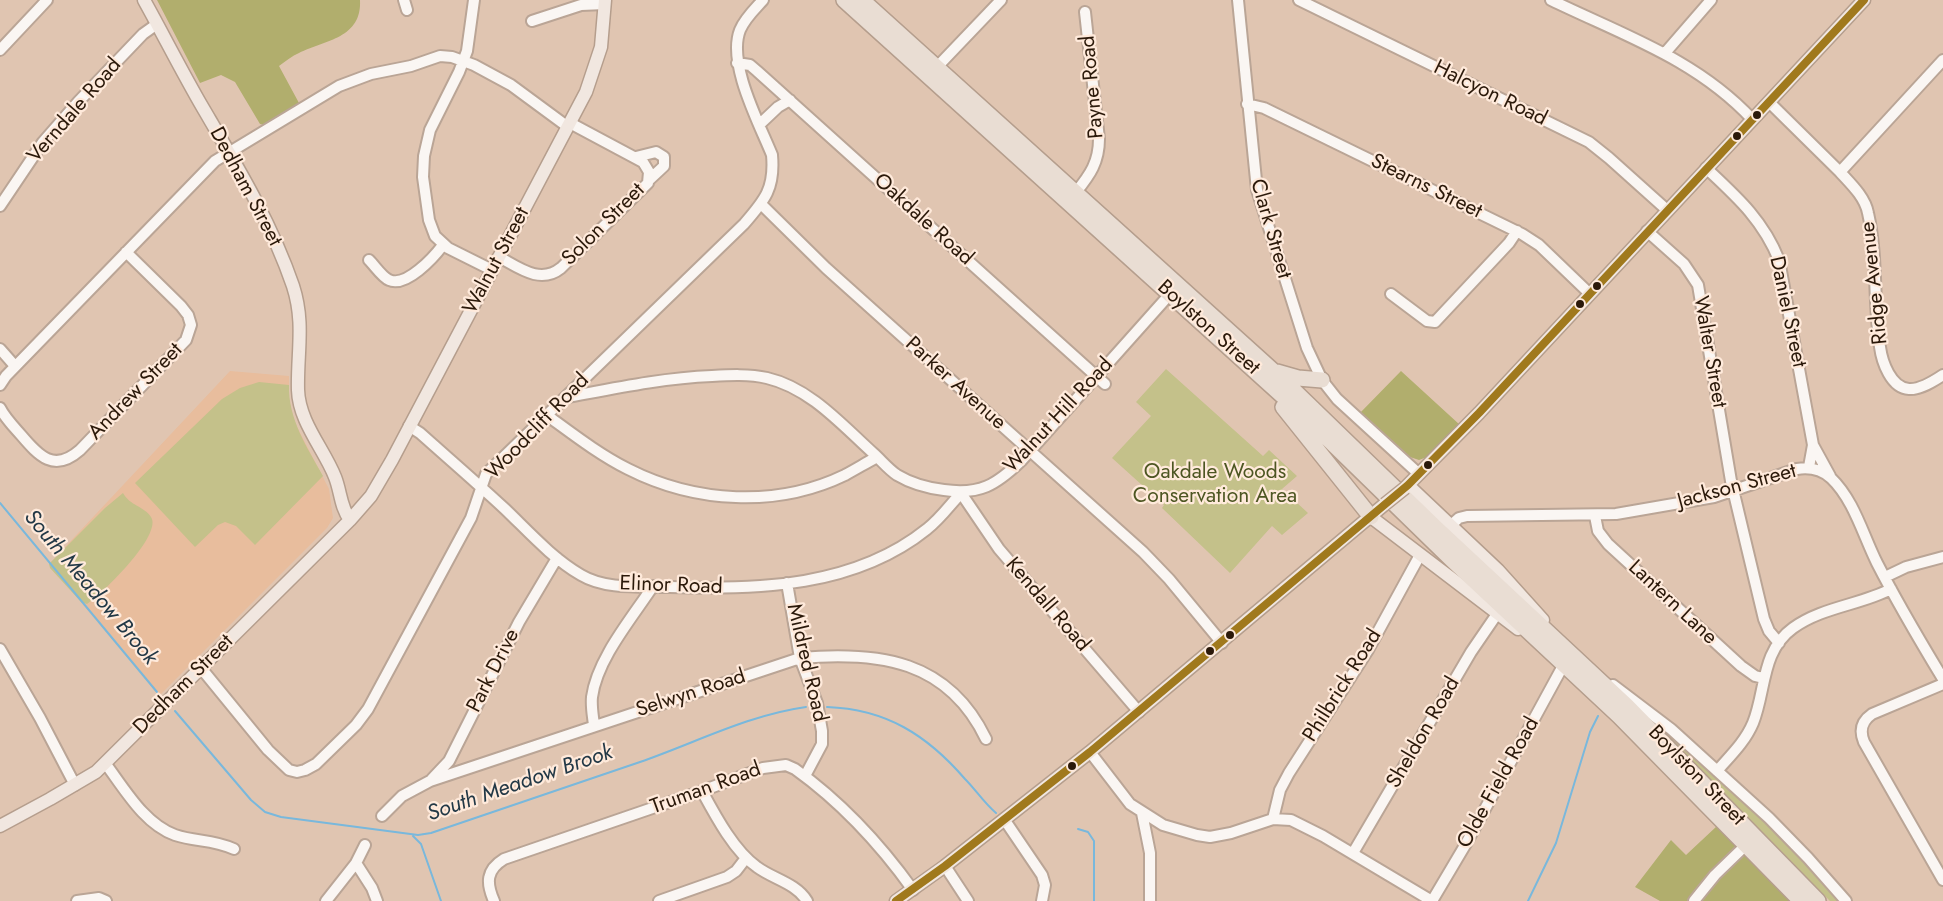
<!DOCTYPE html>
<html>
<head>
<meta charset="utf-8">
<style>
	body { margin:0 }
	canvas { display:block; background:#e0c5b1 }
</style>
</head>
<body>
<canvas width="1943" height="901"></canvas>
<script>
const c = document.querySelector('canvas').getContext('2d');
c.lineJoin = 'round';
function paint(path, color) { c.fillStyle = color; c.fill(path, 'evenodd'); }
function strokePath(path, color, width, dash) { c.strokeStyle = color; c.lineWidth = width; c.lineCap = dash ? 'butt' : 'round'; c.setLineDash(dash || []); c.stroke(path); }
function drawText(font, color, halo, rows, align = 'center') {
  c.font = font + ' Jost,sans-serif'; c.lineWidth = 4.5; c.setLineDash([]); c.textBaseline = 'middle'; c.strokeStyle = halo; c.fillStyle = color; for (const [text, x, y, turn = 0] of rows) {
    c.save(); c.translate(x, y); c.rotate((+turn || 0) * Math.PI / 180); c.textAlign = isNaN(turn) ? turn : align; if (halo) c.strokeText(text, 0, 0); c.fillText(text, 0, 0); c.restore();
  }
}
paint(new Path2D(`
	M230,371L289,376V400L294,421L329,489L333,518L327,528L159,696L49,564Z`), '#e8bd9d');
paint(new Path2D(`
	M1166,369L1263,456L1269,450L1297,476L1282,489L1308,513L1282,535L1272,526L1230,573L1162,508L1164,505L1112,458L1151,416L1136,402Z
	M259,382L289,385C288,419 307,447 323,476L255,545L236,526L225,522L218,525L195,547L135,483L222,399L240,388Z
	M123,493C130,506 144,506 151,517C163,535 102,594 87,604L81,602L50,568L49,564L105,508Z
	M1665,730L1789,845L1841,901H1830L1665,734Z`), '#c4c18a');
paint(new Path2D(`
	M157,0H360C362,38 326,40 299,53C292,56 286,61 279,66L299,103L268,126L260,124L235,82L221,75L200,83Z
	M1401,371L1460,425L1427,457L1419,460L1407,456L1359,414Z
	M1717,826L1791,901H1660L1635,887L1671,840L1686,855Z`), '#b1ae6d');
strokePath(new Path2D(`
	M0,503L157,692
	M827,707C886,709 927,735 965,779C976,790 984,803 996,813
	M175,711L251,800L265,812L281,817L418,835L431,833C501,809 571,786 640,762C695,743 748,715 806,707
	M1078,829L1088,832L1094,841V901
	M413,836L421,844L441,901
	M1528,901L1556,843L1590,732L1598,716`), '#79b8dc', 2);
const minor = new Path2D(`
	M404,0L407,10
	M474,0L467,51L459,72L430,130L424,156L423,177L429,220L435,236L448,248L492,270
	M1238,0L1257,190L1307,348L1322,380L1337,399L1419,474
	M1299,0L1589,142L1609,158L1667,210
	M1551,0C1623,35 1696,59 1752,119
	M532,21L581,5L605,4
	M0,50L47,0
	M1665,53L1711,0
	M737,63L750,65L757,71L1105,384
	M937,67L1001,0
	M1769,102L1840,172L1943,60
	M1247,104L1264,108L1522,234L1539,245L1589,293
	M760,124L778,107L790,100
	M636,157L656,152L664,157V166L649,180
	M1706,168C1737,197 1763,220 1779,260L1813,445L1809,467
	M1840,172C1851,184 1865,197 1868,213C1878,257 1873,303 1880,347C1882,362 1891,388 1909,389C1920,390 1934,381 1943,375
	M1076,192C1090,175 1099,162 1099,139L1085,12
	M761,204L826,268L1143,552L1169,579L1222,643
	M0,206L43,142L78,102L143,34L157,24
	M1647,231L1684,264L1698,285L1731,481L1764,619L1769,631L1779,643
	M499,257C518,267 540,285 561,268L648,183L649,172L643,162L570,123
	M369,260C375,266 382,277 389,280C406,288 434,257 443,245
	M1391,294L1427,321L1435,322L1509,243L1517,231
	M0,349L15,366
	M0,385L6,376L215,161L339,86L371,74L411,66L440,56L452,57L474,65L511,85L568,127
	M568,397C616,388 663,378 712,376C730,375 749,374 767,378C810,388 842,425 873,453C881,460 888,469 897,475C912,484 927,488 944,490C980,495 996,485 1021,461L1170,294
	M0,408C5,418 14,427 21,435C39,456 54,473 80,450L186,340L191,325L188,315L181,306L126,252
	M548,416C574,435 600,455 628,469C695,503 777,508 845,475C856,469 866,463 877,457
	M409,426L420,433C448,458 477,483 505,509C529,532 552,558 581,575C606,590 641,586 670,587C758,590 855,587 927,529C940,519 950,505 961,493L999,549L1139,712
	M1813,445L1830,476
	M1595,516L1598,531L1608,544L1741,666L1755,676L1763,678
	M1450,526L1459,518L1467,516L1616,514L1714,497L1797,469C1810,467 1821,469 1831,478C1854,500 1863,535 1877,563C1897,602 1920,641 1943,679
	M1885,577L1906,567L1943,557
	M787,583L800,658L817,703L822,731V744L805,776
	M0,649L40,718L75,785
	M201,668L268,750L289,770L297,772L305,770L316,764L356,725L368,709L471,518L486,474L744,224C765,200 775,188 772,155C759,123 727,63 740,30C745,18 755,9 763,0
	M1943,684L1872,714C1862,721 1859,730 1864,742L1943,880
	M1613,685L1671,729L1769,818L1808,858L1846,901
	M594,725C593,716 591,707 592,697C597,659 632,618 653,586
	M1090,752L1130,804L1163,825L1197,835L1210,837L1231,833L1273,819L1291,820L1323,836L1432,901
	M105,763C124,788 144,824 175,835C196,842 212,839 234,849
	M1717,771C1730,756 1745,742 1753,723C1766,691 1761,651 1793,628C1822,607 1860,605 1891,589
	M432,779L449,761L519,622L557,558
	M702,791C715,815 734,851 757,867C773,879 796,883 807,901
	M1142,813L1150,853V901
	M382,816L402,796L430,781L800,658C879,651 948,660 986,739
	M1004,819L1042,875L1045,885L1042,901
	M1273,819L1280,790L1289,773L1368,650L1420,555
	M1353,853L1471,652L1497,614
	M356,863L372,888L377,901
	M945,866L968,901
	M77,901L99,898L106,901
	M326,901L356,863L365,845
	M494,901C486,883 486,870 504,859L702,791L763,768L786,765L795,769C841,802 880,844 913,890
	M659,901L727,877L736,871L746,858
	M1432,901L1467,842L1564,664
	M1694,901L1715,875L1746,845`);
const major = new Path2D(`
	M144,0C164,36 182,72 203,108C237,166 271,222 293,286C305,323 297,353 298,390C299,422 324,449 335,477C341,492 340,506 350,520
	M1408,485L1498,570L1543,620
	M1405,488L1479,413L1864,0
	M1371,517L1518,629
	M0,826L50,799L96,772L350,520L371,496L392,460L586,92L601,47L605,0
	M896,901L945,866L1090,752L1385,504`);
const highway = new Path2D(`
	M844,0L1297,409L1452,560L1619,716L1801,901
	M862,0L1281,378L1436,528L1627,706L1818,901
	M1277,372L1298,378L1322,380
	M1283,407L1371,517`);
strokePath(minor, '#baa596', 14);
strokePath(major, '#b59e8d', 15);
strokePath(highway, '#b59e8d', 18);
strokePath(minor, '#faf6f3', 10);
strokePath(major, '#f1e7e0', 12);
strokePath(highway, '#e9ddd3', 15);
const majorBridge = new Path2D(`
	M1385,504L1405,488`);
strokePath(majorBridge, '#b59e8d', 15, []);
strokePath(majorBridge, '#f1e7e0', 12);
strokePath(new Path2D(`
	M896,901L945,866L1090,752L1408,485L1479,413L1864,0`), '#a0791d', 8);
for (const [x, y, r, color] of [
	[1757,115,5,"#2b190a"],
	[1737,136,5,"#2b190a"],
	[1597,286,5,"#2b190a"],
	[1580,304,5,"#2b190a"],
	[1428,465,5,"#2b190a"],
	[1230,635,5,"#2b190a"],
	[1210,651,5,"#2b190a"],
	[1072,766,5,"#2b190a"]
]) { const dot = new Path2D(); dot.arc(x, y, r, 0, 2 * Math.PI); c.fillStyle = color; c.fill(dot); strokePath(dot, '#ffeadb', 2); }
drawText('21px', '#2b190a', '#ffeadb', [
	["Payne Road",1093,87,-95],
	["Halcyon Road",1490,94,26],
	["Verndale Road",75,111,-49],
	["Dedham Street",245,187,62],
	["Stearns Street",1426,187,26],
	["Oakdale Road",923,220,42],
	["Solon Street",604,225,-45],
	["Clark Street",1270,229,74],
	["Walnut Street",497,261,-62],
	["Ridge Avenue",1875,283,-96],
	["Daniel Street",1787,312,78],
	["Boylston Street",1208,328,42],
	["Walter Street",1709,352,80],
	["Parker Avenue",955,384,42],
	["Andrew Street",136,392,-46],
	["Walnut Hill Road",1059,416,-47],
	["Woodcliff Road",538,427,-46],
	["Jackson Street",1737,487,-15],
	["Elinor Road",671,586,2],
	["Lantern Lane",1672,603,43],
	["Kendall Road",1047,605,49],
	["Mildred Road",806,663,77],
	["Park Drive",494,671,-63],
	["Dedham Street",184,685,-45],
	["Philbrick Road",1343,686,-58],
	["Selwyn Road",691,694,-18],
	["Sheldon Road",1424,733,-60],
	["Boylston Street",1696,776,46],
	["Olde Field Road",1499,783,-61],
	["Truman Road",706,789,-20]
]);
drawText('21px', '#4d5622', '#ffeadb', [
	["Oakdale Woods",1215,473],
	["Conservation Area",1215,497]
]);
drawText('italic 22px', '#223846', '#ffeadb', [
	["South Meadow Brook",90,588,50],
	["South Meadow Brook",520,784,-19]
]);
</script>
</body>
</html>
